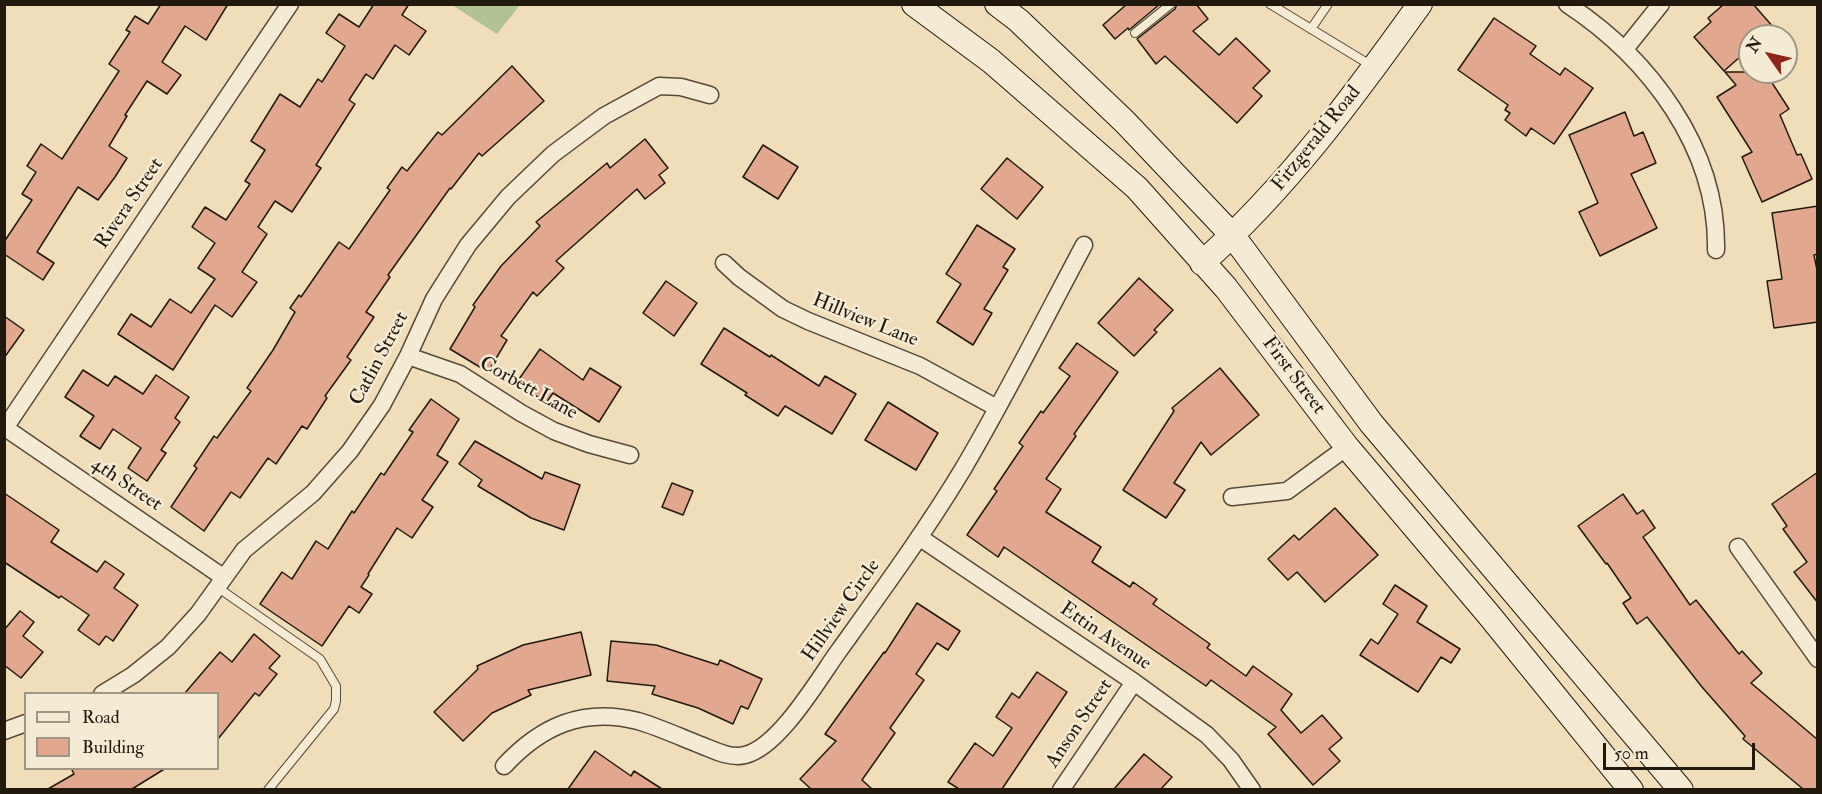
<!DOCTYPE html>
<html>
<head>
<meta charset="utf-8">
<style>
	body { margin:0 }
	#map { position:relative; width:1822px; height:794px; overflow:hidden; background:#f0debb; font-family:"IM FELL Double Pica",serif }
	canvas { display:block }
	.frame { position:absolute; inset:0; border:6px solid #21190e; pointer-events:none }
	.legend { position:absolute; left:24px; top:692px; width:195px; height:78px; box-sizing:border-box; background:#f5ead3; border:2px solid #a09684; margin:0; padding:8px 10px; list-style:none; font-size:18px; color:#21190e }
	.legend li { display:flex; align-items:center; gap:12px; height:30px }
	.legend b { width:30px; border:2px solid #a09684 }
	.north { position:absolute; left:1738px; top:24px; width:60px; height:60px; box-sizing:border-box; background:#f5ead3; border:2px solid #a09684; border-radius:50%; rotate:304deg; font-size:16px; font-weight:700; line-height:24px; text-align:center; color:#21190e }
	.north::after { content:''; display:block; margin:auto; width:21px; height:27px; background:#8f2418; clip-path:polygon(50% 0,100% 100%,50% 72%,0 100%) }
	.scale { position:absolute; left:1603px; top:743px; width:152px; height:27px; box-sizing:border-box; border:3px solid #21190e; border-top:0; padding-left:8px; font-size:18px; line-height:21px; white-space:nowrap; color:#21190e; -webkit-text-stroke:4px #f5ead3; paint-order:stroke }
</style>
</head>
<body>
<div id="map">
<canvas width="1822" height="794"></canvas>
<div class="frame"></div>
<ul class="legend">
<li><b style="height:8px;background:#f5ead3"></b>Road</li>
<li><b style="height:16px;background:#e2a78f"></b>Building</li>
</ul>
<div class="north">N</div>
<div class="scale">50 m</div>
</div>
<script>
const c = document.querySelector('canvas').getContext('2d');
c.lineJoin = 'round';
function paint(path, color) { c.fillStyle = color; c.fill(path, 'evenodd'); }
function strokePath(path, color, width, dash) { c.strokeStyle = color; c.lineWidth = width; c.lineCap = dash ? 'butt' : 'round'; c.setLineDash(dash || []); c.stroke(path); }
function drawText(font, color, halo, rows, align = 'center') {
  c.font = font + ' "IM FELL Double Pica",serif'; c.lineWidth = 5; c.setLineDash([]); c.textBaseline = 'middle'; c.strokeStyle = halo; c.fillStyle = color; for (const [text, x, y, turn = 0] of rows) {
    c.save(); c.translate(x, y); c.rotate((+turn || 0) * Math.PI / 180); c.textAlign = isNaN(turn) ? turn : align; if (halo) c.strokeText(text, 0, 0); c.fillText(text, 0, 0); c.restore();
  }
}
paint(new Path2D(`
	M452,5L520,4V5L497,34Z`), '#b3c295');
const building = new Path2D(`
	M161,4H228L206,40L185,26L162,62L181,75L167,94L147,81L125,115L127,116L109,146L127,158L115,177L98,200L78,187L37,252L54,263L43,280L4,254V242L32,200L22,194L36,172L27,166L41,144L62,159L119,71L109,64L130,32L126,30L135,16L148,24Z
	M374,4H409L402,15L426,31L409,55L395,45L373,79L366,74L349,100L355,104L316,165L321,168L292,212L275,201L258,227L267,234L242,272L257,282L232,317L215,305L173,370L118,334L131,314L151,327L170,299L191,313L215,279L198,268L215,243L192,227L205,207L226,220L250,184L245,181L265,150L251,141L280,94L300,107L318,79L322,82L345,46L326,33L339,14L359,27Z
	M1127,4H1160L1129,30L1128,28L1115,39L1103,25Z
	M1177,4H1196L1208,19L1193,31L1219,55L1236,38L1270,71L1253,88L1262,96L1237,123L1165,56L1156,64L1137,39L1175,9Z
	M1724,4H1753L1774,28L1764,36H1750V48L1724,71L1694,37L1711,22L1708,18Z
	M1494,18L1536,46L1530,54L1560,75L1565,68L1593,88L1554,144L1531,128L1526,136L1505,120L1510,113L1505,110L1508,105L1458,70Z
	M512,66L544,101L482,156L479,153L451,189L450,188L388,275L390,277L366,312L374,317L347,357L351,360L325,396L327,398L307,429L302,426L276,464L268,458L240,498L231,492L204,531L171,507L197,468L194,466L214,436L217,438L251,391L247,388L273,350L295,312L290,308L299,295L301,297L339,242L349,249L390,190L387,188L402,167L407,171L438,132L442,135Z
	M1725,72H1765L1789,109L1780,115L1797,155L1801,154L1812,179L1762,202L1742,157L1752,152L1717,97L1736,85Z
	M1625,112L1634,136L1643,132L1656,163L1631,174L1657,228L1600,256L1579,212L1598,203L1569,135Z
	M645,139L668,168L659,175L665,183L645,199L637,189L556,261L564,268L537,296L533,292L501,336L507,340L488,372L450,349L475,307L473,305L501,266L540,226L536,222L607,163L610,168Z
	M763,145L798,167L778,199L743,177Z
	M1007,158L1043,187L1017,219L981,189Z
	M1818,206V254L1814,255L1818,275V322L1774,328L1767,281L1782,279L1772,213Z
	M977,225L1015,249L1003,267L1008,270L984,309L992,313L973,345L937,322L961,284L946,274Z
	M1139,278L1173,310L1154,330L1157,332L1134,356L1098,323Z
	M666,281L697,303L674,336L643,313Z
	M4,316L24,330L4,358Z
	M724,328L770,357L771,355L819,386L825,376L856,394L832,434L785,406L778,416L745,395L747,393L701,364Z
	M1077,343L1118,372L1074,434L1076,436L1046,479L1061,489L1046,512L1101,547L1092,562L1130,587L1133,582L1157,599L1153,604L1210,644L1207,648L1246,676L1253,666L1292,694L1281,710L1301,733L1322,715L1342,738L1329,749L1340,761L1313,785L1268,734L1276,727L1211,680L1206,686L1004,547L998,557L967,535L997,491L994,489L1023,446L1019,443L1041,411L1043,413L1070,376L1059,368Z
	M540,349L583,380L590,368L621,387L599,422L553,393L546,403L517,382Z
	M1220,368L1259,415L1211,455L1201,442L1174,483L1185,490L1166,518L1123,490L1174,411L1172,408Z
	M83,370L108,386L115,376L143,394L156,375L189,397L175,418L180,422L161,450L166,453L147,481L128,468L141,448L113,429L100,449L80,436L94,416L65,397Z
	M431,399L459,419L437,455L448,462L422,500L433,507L412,538L397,528L368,574L369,575L361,587L372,594L359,613L349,606L322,646L260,604L282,572L292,579L316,541L328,549L352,511L354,513L381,473L384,475L413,432L409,430Z
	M888,402L938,433L916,470L865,440Z
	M475,441L542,479L545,472L580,485L564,530L531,518L478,486L482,480L459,464Z
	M1818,472V603L1794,572L1807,562L1783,529L1787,526L1772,504Z
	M672,483L693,491L683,515L662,507Z
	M4,493L59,530L51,542L97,572L105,561L124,574L114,588L138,605L113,641L106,636L99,645L78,630L89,615L61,596L59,598L4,562Z
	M1623,494L1637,514L1643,510L1655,528L1643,537L1690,605L1696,600L1739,654L1742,651L1762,673L1751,683L1818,740V789H1803L1743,739L1745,736L1702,687L1647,617L1637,624L1623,603L1631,598L1607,563L1606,564L1578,526Z
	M1335,508L1378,555L1325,602L1297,572L1288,580L1268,559L1294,535L1299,540Z
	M1395,585L1427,606L1417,622L1460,649L1451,663L1441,657L1418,692L1360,655L1371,639L1378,644L1398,614L1383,604Z
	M917,603L960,631L948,650L937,643L916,674L924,680L890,728L895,733L862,780L872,789H811L800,779L836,741L825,734L884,652L885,653Z
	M20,611L34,622L23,636L43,652L21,678L4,665V630Z
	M581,632L591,675L528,690L531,695L492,713L463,741L434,712L478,669L477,666L523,645Z
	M254,634L280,656L269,668L277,674L259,696L255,693L218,739V693H185L220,652L232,662Z
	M611,641L656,645L718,665L720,660L762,679L748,709L741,706L733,724L698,708L652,694L655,686L607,681Z
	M1037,672L1067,692L1002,789H959L948,782L975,743L993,756L1012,728L996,717L1012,693L1019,698Z
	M595,751L631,776L634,771L662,789H568Z
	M1144,754L1172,777L1161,789H1114Z
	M71,768H166L132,789H48L74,774Z`);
paint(building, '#e2a78f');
strokePath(building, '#21190e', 1.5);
const lane = new Path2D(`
	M1270,4L1372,66
	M1311,29L1328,4
	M1135,33L1171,4
	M217,587L320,659L336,686V701L334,709L268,790`);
const street = new Path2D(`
	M1567,4C1649,58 1718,148 1716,250
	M1625,49L1661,4
	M724,263L739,277L783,309L808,321L920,366L997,408
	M408,356L460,374L521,413L554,431L589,444L630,455
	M4,427L223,577
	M5,428L290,4
	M1232,497L1287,491L1347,447
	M919,537L1134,682L1207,735L1231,760L1252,790
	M1738,547L1818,659
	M102,694L133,675L168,647L198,614L244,550L313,493L350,451L382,405L408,356L434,299L468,245L508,197L553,154L604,116L659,86L681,87L710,95
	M4,731L26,723
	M504,766C541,726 583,707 638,721C658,727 678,736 698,744C712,749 729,759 745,755C779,747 818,680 838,652C881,592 925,532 963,469C1006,396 1044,320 1084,245
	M1061,790L1134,682`);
const secondary = new Path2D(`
	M914,4L991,61L1137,188L1226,288L1347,447L1489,615L1631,790
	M997,4L1018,20L1125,122L1233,236L1371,423L1681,790
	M1202,263C1287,188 1354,96 1420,4`);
strokePath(lane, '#554a39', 10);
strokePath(street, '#554a39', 19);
strokePath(secondary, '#21190e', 26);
strokePath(lane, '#f5ead3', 8);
strokePath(street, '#f5ead3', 16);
strokePath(secondary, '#f5ead3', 24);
drawText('20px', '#21190e', '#f5ead3', [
	["Fitzgerald Road",1317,139,-51],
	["Rivera Street",130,204,-56],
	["Hillview Lane",865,321,22],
	["Catlin Street",380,359,-62],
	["First Street",1293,376,53],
	["Corbett Lane",528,389,29],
	["4th Street",126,485,34],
	["Hillview Circle",842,611,-55],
	["Ettin Avenue",1105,637,34],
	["Anson Street",1080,724,-56]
]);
</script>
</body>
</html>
